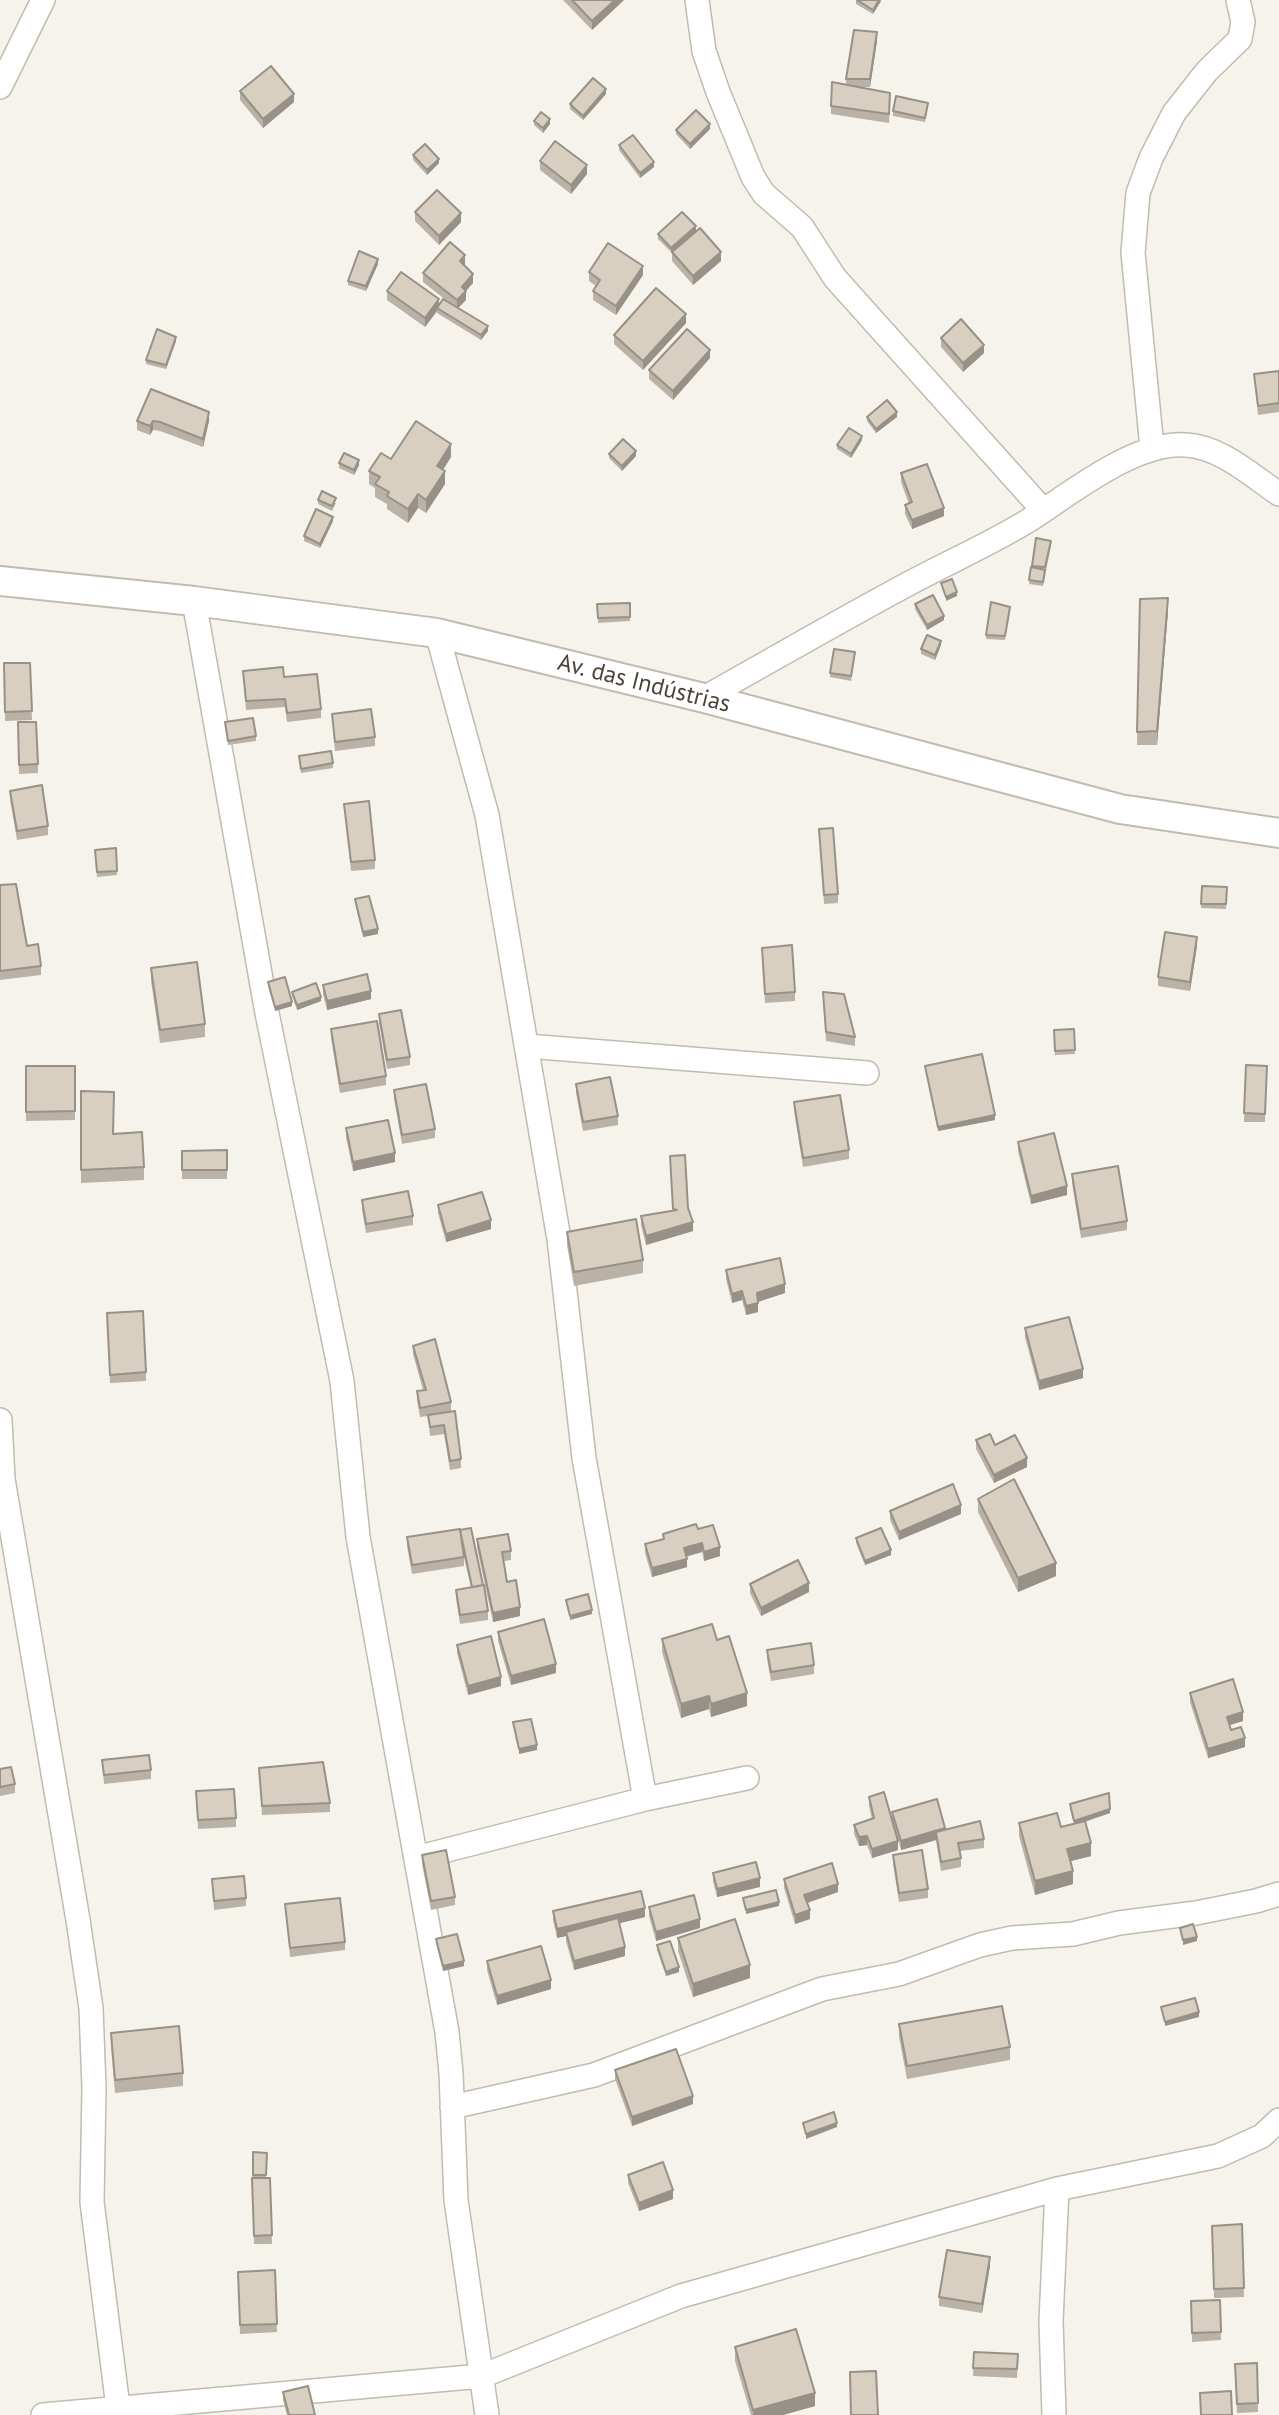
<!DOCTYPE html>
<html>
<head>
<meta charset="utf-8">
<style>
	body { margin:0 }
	canvas { display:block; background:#f6f3ec }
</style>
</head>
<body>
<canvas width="1279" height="2415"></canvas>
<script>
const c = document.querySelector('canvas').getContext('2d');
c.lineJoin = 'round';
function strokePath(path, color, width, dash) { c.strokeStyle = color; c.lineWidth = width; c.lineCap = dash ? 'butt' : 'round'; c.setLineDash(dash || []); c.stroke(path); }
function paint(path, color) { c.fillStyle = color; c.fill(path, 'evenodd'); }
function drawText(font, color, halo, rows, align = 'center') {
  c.font = font + ' "PT Sans",sans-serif'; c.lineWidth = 5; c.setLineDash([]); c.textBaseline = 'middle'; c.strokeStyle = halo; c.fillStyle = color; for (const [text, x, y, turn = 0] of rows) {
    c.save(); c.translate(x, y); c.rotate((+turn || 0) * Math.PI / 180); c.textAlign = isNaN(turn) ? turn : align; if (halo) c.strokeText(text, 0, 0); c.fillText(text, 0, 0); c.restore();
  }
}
const minor = new Path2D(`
	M697,0L704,51L718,92L753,177L764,194L802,227L835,278L1043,510
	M0,87L43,0
	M1152,448L1133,253L1138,193L1151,158L1174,113L1207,71L1240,39L1243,22L1238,0
	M194,601L267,1013L342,1381L358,1537L447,2032L451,2073L456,2200L487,2415
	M437,633L487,815L559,1239L584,1458L645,1799
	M704,698C772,660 839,621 908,584C947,563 988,545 1026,522C1069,495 1134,441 1186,445C1221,447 1251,475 1279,494
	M527,1046L867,1073
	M0,1420L3,1479L78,1920L91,2008L94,2088L92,2202L119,2415
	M416,1858L645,1799L747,1778
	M452,2107L594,2075L822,1989L899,1974L980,1945L1012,1938L1073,1934L1119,1923L1196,1913L1256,1901L1279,1894
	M43,2415L482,2376L681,2296L1057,2189
	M1054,2415L1051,2321L1057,2189L1218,2156L1262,2136L1279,2120`);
const tertiary = new Path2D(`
	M0,581L194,601L437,633L704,698L1120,809L1279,833`);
strokePath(minor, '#c2bbae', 26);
strokePath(tertiary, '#c2bbae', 32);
strokePath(minor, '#fff', 23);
strokePath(tertiary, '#fff', 28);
paint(new Path2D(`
	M563,0H624L592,30Z
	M856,0H881V1L873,14L856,4Z
	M877,41L870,87H860L890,102L889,123L831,114V106L846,85V79Z
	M240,91L294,102L263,128L240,100Z
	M606,94L583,120L570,109V104Z
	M928,107L925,122L893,116V111Z
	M534,121L550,124L543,133L534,125Z
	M710,129L690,149L676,134V130Z
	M619,145L654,167L640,178L619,150Z
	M413,155L439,163L427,175L413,160Z
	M540,161L587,174L571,194L540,170Z
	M415,212L461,222L439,245L415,221Z
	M696,231L682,243L721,261L693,285L672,261V253L658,239V234Z
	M378,264L366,291L348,285V281Z
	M465,264L464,265L473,283L466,291V300L458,308L488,331L481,340L437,313V311L425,327L387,300V291L439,305L447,301L423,282V273Z
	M589,272L643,275L616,315L593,300V291L596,286L589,281Z
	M686,323L643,370L614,344V335Z
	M941,338L984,353L963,372L941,347Z
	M176,341L166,369L146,364V360Z
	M710,358L673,400L649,379V370Z
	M1279,371V412L1258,415L1254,374Z
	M867,417H897L876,433L867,421Z
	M137,421H209L203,447L160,431L153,430L150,435L137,430Z
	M862,440L851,458L837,449V445Z
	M609,454L636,456L622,471L609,458Z
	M451,457L443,470L445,484L426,513L418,508L408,523L387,509V504L375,497V488L369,484V471L391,459Z
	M339,463L359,465L354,475L339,468Z
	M901,473L944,516L912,529L905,514V505L909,504L901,482Z
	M318,500L336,503L332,511L318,504Z
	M333,521L320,548L304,541V536Z
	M1036,538L1051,546L1043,586L1029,584Z
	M1140,599L1168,611L1157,745H1137Z
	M630,603V621L598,623L597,604Z
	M915,604L944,620L927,630L915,609Z
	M1010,611L1005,640L986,639V635Z
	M941,645L935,660L921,654V649Z
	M855,656L851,681L830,677V673Z
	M4,663H30L32,720L5,721Z
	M243,671L284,677L321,709V718L287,722L285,707L246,710Z
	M332,714L375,737V746L335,751Z
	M18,722L38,764V773L19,774Z
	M225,722L256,736V741L228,745Z
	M299,756L333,763V768L301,773Z
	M10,791L48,826V835L17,840L10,799Z
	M344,804L375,860V869L351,871Z
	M819,829L838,894V903L824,904Z
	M116,848L117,875L97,877L95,850Z
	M0,885L27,946L41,966V975L0,980Z
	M1202,886L1227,887L1226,909L1201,908Z
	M355,899L378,934L363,937L355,903Z
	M1197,946L1190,991L1158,986V977Z
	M762,948L795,992V1001L765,1003Z
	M151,968L205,1024V1037L160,1043L151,981Z
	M268,982L292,1006L275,1011L268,986Z
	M323,985L371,999L327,1010L323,994Z
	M292,992L321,1001L297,1010L292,996Z
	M823,992L855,1037V1046L826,1041Z
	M379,1014L410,1057V1065L387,1069L379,1023Z
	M331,1029L386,1076V1085L340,1093L331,1038Z
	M1074,1029L1075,1054L1055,1055L1054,1030Z
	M1246,1065L1267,1066L1265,1122H1244Z
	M26,1066H75V1120L26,1121Z
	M925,1066L995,1120L938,1131Z
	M576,1084L618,1116V1125L583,1131L576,1093Z
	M394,1090L435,1129V1138L402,1144L394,1099Z
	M81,1091L113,1134L144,1167V1180L81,1183Z
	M794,1102L849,1150V1159L803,1167L794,1111Z
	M346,1128L395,1162L353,1171L346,1137Z
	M1018,1142L1067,1195L1031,1204L1018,1151Z
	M227,1150V1179H182V1151Z
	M670,1156L688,1208L693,1231L646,1245L641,1225V1216L673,1210Z
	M1072,1174L1127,1221V1230L1081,1238L1072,1183Z
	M362,1200L413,1216V1225L366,1233L362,1209Z
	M438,1205L491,1229L446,1242L438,1213Z
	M567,1232L643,1260V1273L574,1286L567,1245Z
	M726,1270L785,1293L758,1302V1312L746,1315L742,1300L732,1303L726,1279Z
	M107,1313L146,1372V1381L110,1383Z
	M1025,1328L1083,1378L1039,1390L1025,1337Z
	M413,1346L451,1402V1411H455L461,1459V1468L450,1470L444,1434L430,1436L428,1416L420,1417L417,1400V1391L423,1390L413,1354Z
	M976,1440L1027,1467L994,1483L976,1449Z
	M978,1499L1056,1576L1018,1592L978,1512Z
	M890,1511L961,1514L899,1540L890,1520Z
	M460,1529L488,1611V1620L460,1624L456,1598V1590L471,1587L464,1558V1566L412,1574L407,1546V1537Z
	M698,1529L720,1556L704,1561L702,1552L686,1557L687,1567L652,1577L645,1553V1544L663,1539V1534Z
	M856,1538L891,1555L865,1565L856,1543Z
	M477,1539L511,1551V1560L504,1561L507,1582L520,1616L493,1622L477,1548Z
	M750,1584L809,1592L761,1616L750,1593Z
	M498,1632L556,1673L511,1685L498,1641Z
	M662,1639L747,1706L711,1717L709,1709L681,1718L662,1652Z
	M457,1645L501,1686L468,1695L457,1653Z
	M767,1650L814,1665V1674L771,1681L767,1659Z
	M1190,1693L1243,1721L1229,1725L1231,1730L1245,1747L1208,1758L1190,1702Z
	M102,1760L151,1770V1779L104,1784Z
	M259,1768L330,1803V1812L262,1815Z
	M0,1769L15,1784V1793L0,1796Z
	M196,1791L236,1818V1827L198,1829Z
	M869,1797L892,1821V1812L945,1830L984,1839V1848L960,1851L961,1858V1867L941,1871L936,1840L901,1850L893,1824L898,1850L872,1858L867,1845L859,1846L854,1834V1825L872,1819L869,1806Z
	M1070,1804L1110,1813L1085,1822L1091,1856L1071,1861L1073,1884L1035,1895L1019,1836V1823L1061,1827L1074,1823L1070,1809Z
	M422,1855L455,1897V1905L431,1910L422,1864Z
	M893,1855L928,1889V1898L899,1902L893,1864Z
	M713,1873L760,1887L717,1897L713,1881Z
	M212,1879L246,1898V1906L214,1910Z
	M784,1879L838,1892L807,1903L810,1919L795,1924L784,1888Z
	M285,1904L345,1942V1950L290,1957Z
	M649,1907L700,1928L656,1941L649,1916Z
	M553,1911L645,1917L619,1923L625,1956L574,1970L566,1941V1936L557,1938L553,1920Z
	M678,1938L750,1978L693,1997L678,1951Z
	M436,1939L464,1966L443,1971L436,1943Z
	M657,1945L679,1972L666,1976L657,1950Z
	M487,1961L551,1989L497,2005L487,1970Z
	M899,2024L1010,2047V2060L907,2079L899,2037Z
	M111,2033L183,2073V2086L115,2093L111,2046Z
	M615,2070L693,2104L632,2126L615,2079Z
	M253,2152L267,2153L266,2178H270L272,2244H254L252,2187Z
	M628,2175L673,2199L639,2211L628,2183Z
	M1242,2224L1244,2297L1214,2298L1212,2226Z
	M990,2266L982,2313L939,2306V2297Z
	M275,2270L277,2332L240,2334L238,2272Z
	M1220,2300L1221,2340L1192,2342L1191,2301Z
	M735,2347L815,2406L783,2415H751L735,2361Z
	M974,2352L1018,2354L1017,2378L973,2376Z
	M1257,2363L1258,2412L1237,2413L1235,2364Z
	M283,2392L315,2415H287L283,2400Z`), '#bab2a6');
paint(new Path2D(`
	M615,0H624L592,30V21Z
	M879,0L881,1L873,14V10Z
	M877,32V41L870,87V79Z
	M606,89V94L583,120V116Z
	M294,94V102L263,128V119Z
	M550,119V124L543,133V128Z
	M710,124V129L690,149V144Z
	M439,159V163L427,175V170Z
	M654,162V167L640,178V173Z
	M587,165V174L571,194V185Z
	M461,213V222L439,245V236Z
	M696,226V231L671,253V248Z
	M721,252V261L693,285V276Z
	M465,255V264L460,270V261Z
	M378,259V264L366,291V286Z
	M643,266V275L616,315V306Z
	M473,274V283L463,294L466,291V300L457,309V300L462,287Z
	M439,299V308H437V311L425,327V318Z
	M686,314V323L643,370V361Z
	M488,326V331L481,340V335Z
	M176,337V341L166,369V365Z
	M984,345V353L963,372V363Z
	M710,350V358L673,400V391Z
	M209,412V421L203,447V439Z
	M897,412V417L876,433V429Z
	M153,421V430L150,435V426Z
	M862,436V440L851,458V454Z
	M451,444V457L437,479V466Z
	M636,451V456L622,471V466Z
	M359,460V465L354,475V470Z
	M445,471V484L426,513V500Z
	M418,494V508L408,523V509Z
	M944,508V516L912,529V520Z
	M333,517V521L320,548V544Z
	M957,592V596L946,601V597Z
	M1168,598V611L1157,745V731Z
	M944,616V620L927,630V625Z
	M941,641V645L935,660V655Z
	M378,929V934L363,937V932Z
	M1197,937V946L1190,991V982Z
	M371,991V999L327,1010V1001Z
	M321,997V1001L297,1010V1005Z
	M292,1002V1006L275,1011V1007Z
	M995,1115V1120L938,1131V1127Z
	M395,1153V1162L353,1171V1162Z
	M1067,1186V1195L1031,1204V1196Z
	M491,1220V1229L446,1242V1234Z
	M693,1222V1231L646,1245V1236Z
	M785,1284V1293L757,1302V1293Z
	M742,1291V1300L732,1303V1294Z
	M758,1303V1312L746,1315V1306Z
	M1083,1369V1378L1039,1390V1381Z
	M1027,1458V1467L994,1483V1475Z
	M961,1505V1514L899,1540V1532Z
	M702,1543V1552L684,1557V1548Z
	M720,1547V1556L704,1561V1552Z
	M891,1550V1555L865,1565V1561Z
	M687,1559V1567L652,1577V1568Z
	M1056,1563V1576L1018,1592V1578Z
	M809,1583V1592L761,1616V1608Z
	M520,1607V1616L493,1622V1613Z
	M592,1610V1614L570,1620V1616Z
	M556,1664V1673L511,1685V1676Z
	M501,1677V1686L468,1695V1686Z
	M747,1693V1706L711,1717V1704Z
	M709,1696V1709L681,1718V1704Z
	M1243,1712V1721L1227,1726V1717Z
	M1245,1738V1747L1208,1758V1749Z
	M537,1745V1750L519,1754V1749Z
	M1110,1809V1813L1074,1825V1821Z
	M945,1828V1837L936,1832V1840L901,1850V1841Z
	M867,1836V1845L859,1846V1837Z
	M898,1841V1850L872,1858V1849Z
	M1091,1843V1856L1067,1862V1849Z
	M1073,1871V1884L1035,1895V1881Z
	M760,1878V1887L717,1897V1889Z
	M838,1884V1892L804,1904V1895Z
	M779,1902V1906L746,1914V1910Z
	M645,1908V1917L567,1936L566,1932V1936L557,1938V1929Z
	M810,1910V1919L795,1924V1915Z
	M700,1919V1928L656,1941V1932Z
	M1197,1937V1941L1183,1945V1940Z
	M625,1947V1956L574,1970V1961Z
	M464,1961V1966L443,1971V1966Z
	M750,1965V1978L693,1997V1984Z
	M679,1967V1972L666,1976V1972Z
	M551,1980V1989L497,2005V1996Z
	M1199,2012V2017L1165,2026V2022Z
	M693,2096V2104L632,2126V2117Z
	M837,2123V2127L806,2139V2134Z
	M673,2190V2199L639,2211V2203Z
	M990,2257V2266L982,2313V2304Z
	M815,2393V2406L783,2415H753V2410Z`), '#979187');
const building = new Path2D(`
	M572,0H615L592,21Z
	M857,0H879L873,10Z
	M854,30L877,32L870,79H846Z
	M271,66L294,94L263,119L240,91Z
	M593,78L606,89L583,116L570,104Z
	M832,82L890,93L889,114L831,106Z
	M896,96L928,103L925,118L893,111Z
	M696,110L710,124L690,144L676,130Z
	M541,112L550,119L543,128L534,121Z
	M633,135L654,162L640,173L619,145Z
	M555,141L587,165L571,185L540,161Z
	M425,144L439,159L427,170L413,155Z
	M437,190L461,213L439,236L415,212Z
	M682,212L696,226L671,248L658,234Z
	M700,228L721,252L693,276L672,252Z
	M450,242L465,255L460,261L473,274L462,287L466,291L457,300L423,273Z
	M608,243L643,266L616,306L593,291L600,280L589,272Z
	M359,251L378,259L366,286L348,281Z
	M401,272L439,299L425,318L387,291Z
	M656,288L686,314L643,361L614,335Z
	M443,299L488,326L481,335L437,308Z
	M961,319L984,345L963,363L941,338Z
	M157,329L176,337L166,365L146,360Z
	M687,329L710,350L673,391L649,370Z
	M1279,371V403L1258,406L1254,374Z
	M151,389L209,412L203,439L160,422L153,421L150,426L137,421Z
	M887,400L897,412L876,429L867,417Z
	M416,421L451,444L437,466L445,471L426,500L418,494L408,509L387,496L389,492L375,484L380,477L369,471L381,453L391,459Z
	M849,428L862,436L851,454L837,445Z
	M623,439L636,451L622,466L609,454Z
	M344,453L359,460L354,470L339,463Z
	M927,464L944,508L912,520L905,505L912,502L901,473Z
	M322,491L336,498L332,506L318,500Z
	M316,509L333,517L320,544L304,536Z
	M1036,538L1051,541L1045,567L1032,566Z
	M1031,567L1045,570L1043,582L1029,580Z
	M952,579L957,592L946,597L941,583Z
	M933,595L944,616L927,625L915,604Z
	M1168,598L1157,731L1137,732L1140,599Z
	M991,602L1010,607L1005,636L986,635Z
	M630,603V617L598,618L597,604Z
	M927,635L941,641L935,655L921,649Z
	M834,649L855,652L851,676L830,673Z
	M4,663H30L32,711L5,712Z
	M283,667L284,677L317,674L321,709L287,713L285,699L246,701L243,671Z
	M371,709L375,737L335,742L332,714Z
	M253,718L256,736L228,741L225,722Z
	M18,722H36L38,764L19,765Z
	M331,751L333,763L301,769L299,756Z
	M42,785L48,826L17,831L10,791Z
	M369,801L375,860L351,862L344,804Z
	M833,828L838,894L824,895L819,829Z
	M116,848L117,871L97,872L95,850Z
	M16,884L27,946L38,944L41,966L0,971V885Z
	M1202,886L1227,887L1226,904H1201Z
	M369,896L378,929L363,932L355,899Z
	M1165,932L1197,937L1190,982L1158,977Z
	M792,945L795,992L765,994L762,948Z
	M197,962L205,1024L160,1030L151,968Z
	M367,974L371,991L327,1001L323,985Z
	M285,977L292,1002L275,1007L268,982Z
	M316,983L321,997L297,1005L292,992Z
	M823,992L844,994L855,1037L826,1032Z
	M401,1010L410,1057L387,1060L379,1014Z
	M377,1021L386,1076L340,1084L331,1029Z
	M1074,1029L1075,1050L1055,1051L1054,1030Z
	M982,1054L995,1115L938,1127L925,1066Z
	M1246,1065L1267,1066L1265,1114L1244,1113Z
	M26,1066H75V1111L26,1112Z
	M610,1077L618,1116L583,1122L576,1084Z
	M426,1084L435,1129L402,1135L394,1090Z
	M81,1091L114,1092L113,1134L142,1132L144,1167L81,1170Z
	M840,1095L849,1150L803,1158L794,1102Z
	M388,1120L395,1153L353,1162L346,1128Z
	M1054,1133L1067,1186L1031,1196L1018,1142Z
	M227,1150V1170H182V1151Z
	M685,1155L688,1208L693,1222L646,1236L641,1216L677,1210L673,1209L670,1156Z
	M1118,1166L1127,1221L1081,1229L1072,1174Z
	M408,1191L413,1216L366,1224L362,1200Z
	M482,1192L491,1220L446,1234L438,1205Z
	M636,1219L643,1260L574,1272L567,1232Z
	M780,1258L785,1284L757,1293L758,1303L746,1306L742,1291L732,1294L726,1270Z
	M143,1311L146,1372L110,1375L107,1313Z
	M1069,1317L1083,1369L1039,1381L1025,1328Z
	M435,1339L451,1402L420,1408L417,1391L426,1390L413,1346Z
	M455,1411L461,1459L450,1461L444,1425L430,1427L428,1415Z
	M990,1434L995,1445L1015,1435L1027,1458L994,1475L976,1440Z
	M1014,1479L1056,1563L1018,1578L978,1499Z
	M953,1484L961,1505L899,1532L890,1511Z
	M696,1524L698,1529L713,1525L720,1547L704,1552L702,1543L684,1548L687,1559L652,1568L645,1544L664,1539L663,1534Z
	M471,1528L483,1585L472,1587L460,1530Z
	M881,1528L891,1550L865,1561L856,1538Z
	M460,1529L464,1557L412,1565L407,1537Z
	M508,1534L511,1551L502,1552L507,1582L516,1580L520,1607L493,1613L477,1539Z
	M798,1560L809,1583L761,1608L750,1584Z
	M484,1585L488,1611L460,1615L456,1590Z
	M588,1594L592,1610L570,1616L566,1600Z
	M544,1619L556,1664L511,1676L498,1632Z
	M712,1624L717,1640L729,1636L747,1693L711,1704L709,1696L681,1704L662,1639Z
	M491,1636L501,1677L468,1686L457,1645Z
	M811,1643L814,1665L771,1672L767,1650Z
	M1233,1679L1243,1712L1227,1717L1231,1730L1241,1727L1245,1738L1208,1749L1190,1693Z
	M531,1719L537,1745L519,1749L513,1722Z
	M149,1755L151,1770L104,1775L102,1760Z
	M323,1762L330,1803L262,1806L259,1768Z
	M11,1767L15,1784L0,1787V1769Z
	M234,1789L236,1818L198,1820L196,1791Z
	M884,1792L898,1841L872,1849L867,1836L859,1837L854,1825L874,1818L869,1797Z
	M1109,1793L1110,1809L1074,1821L1070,1804Z
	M937,1799L945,1828L901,1841L892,1812Z
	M1057,1813L1061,1827L1085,1821L1091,1843L1067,1849L1073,1871L1035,1881L1019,1823Z
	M980,1821L984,1839L958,1843L961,1858L941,1862L936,1832Z
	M446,1850L455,1897L431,1901L422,1855Z
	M922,1850L928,1889L899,1893L893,1855Z
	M756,1862L760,1878L717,1889L713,1873Z
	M832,1863L838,1884L804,1895L810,1910L795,1915L784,1879Z
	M244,1876L246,1898L214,1901L212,1879Z
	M776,1890L779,1902L746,1910L743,1898Z
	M641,1891L645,1908L557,1929L553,1911Z
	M694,1895L700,1919L656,1932L649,1907Z
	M340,1898L345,1942L290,1948L285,1904Z
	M618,1918L625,1947L574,1961L566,1932Z
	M735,1919L750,1965L693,1984L678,1938Z
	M1193,1924L1197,1937L1183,1940L1180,1928Z
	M457,1934L464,1961L443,1966L436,1939Z
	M670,1941L679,1967L666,1972L657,1945Z
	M541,1946L551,1980L497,1996L487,1961Z
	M1195,1998L1199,2012L1165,2022L1161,2007Z
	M1002,2006L1010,2047L907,2066L899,2024Z
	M179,2026L183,2073L115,2080L111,2033Z
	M676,2049L693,2096L632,2117L615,2070Z
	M834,2112L837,2123L806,2134L803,2123Z
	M253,2152L267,2153L266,2175H253Z
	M663,2162L673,2190L639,2203L628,2175Z
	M252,2178H270L272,2235L254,2236Z
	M1242,2224L1244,2288L1214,2289L1212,2226Z
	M947,2250L990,2257L982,2304L939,2297Z
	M275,2270L277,2324L240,2325L238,2272Z
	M1220,2300L1221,2332L1192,2333L1191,2301Z
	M796,2329L815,2393L753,2410L735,2347Z
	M974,2352L1018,2354L1017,2369L973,2368Z
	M1257,2363L1258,2403L1237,2404L1235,2364Z
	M876,2371L878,2415H851L850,2372Z
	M308,2386L315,2415H289L283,2392Z
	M1231,2391L1232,2415H1201L1200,2393Z`);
paint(building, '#d8cfc1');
strokePath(building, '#979187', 2);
drawText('24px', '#4b4439', '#fff', [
	["Av. das Indústrias",644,684,14]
]);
</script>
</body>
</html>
